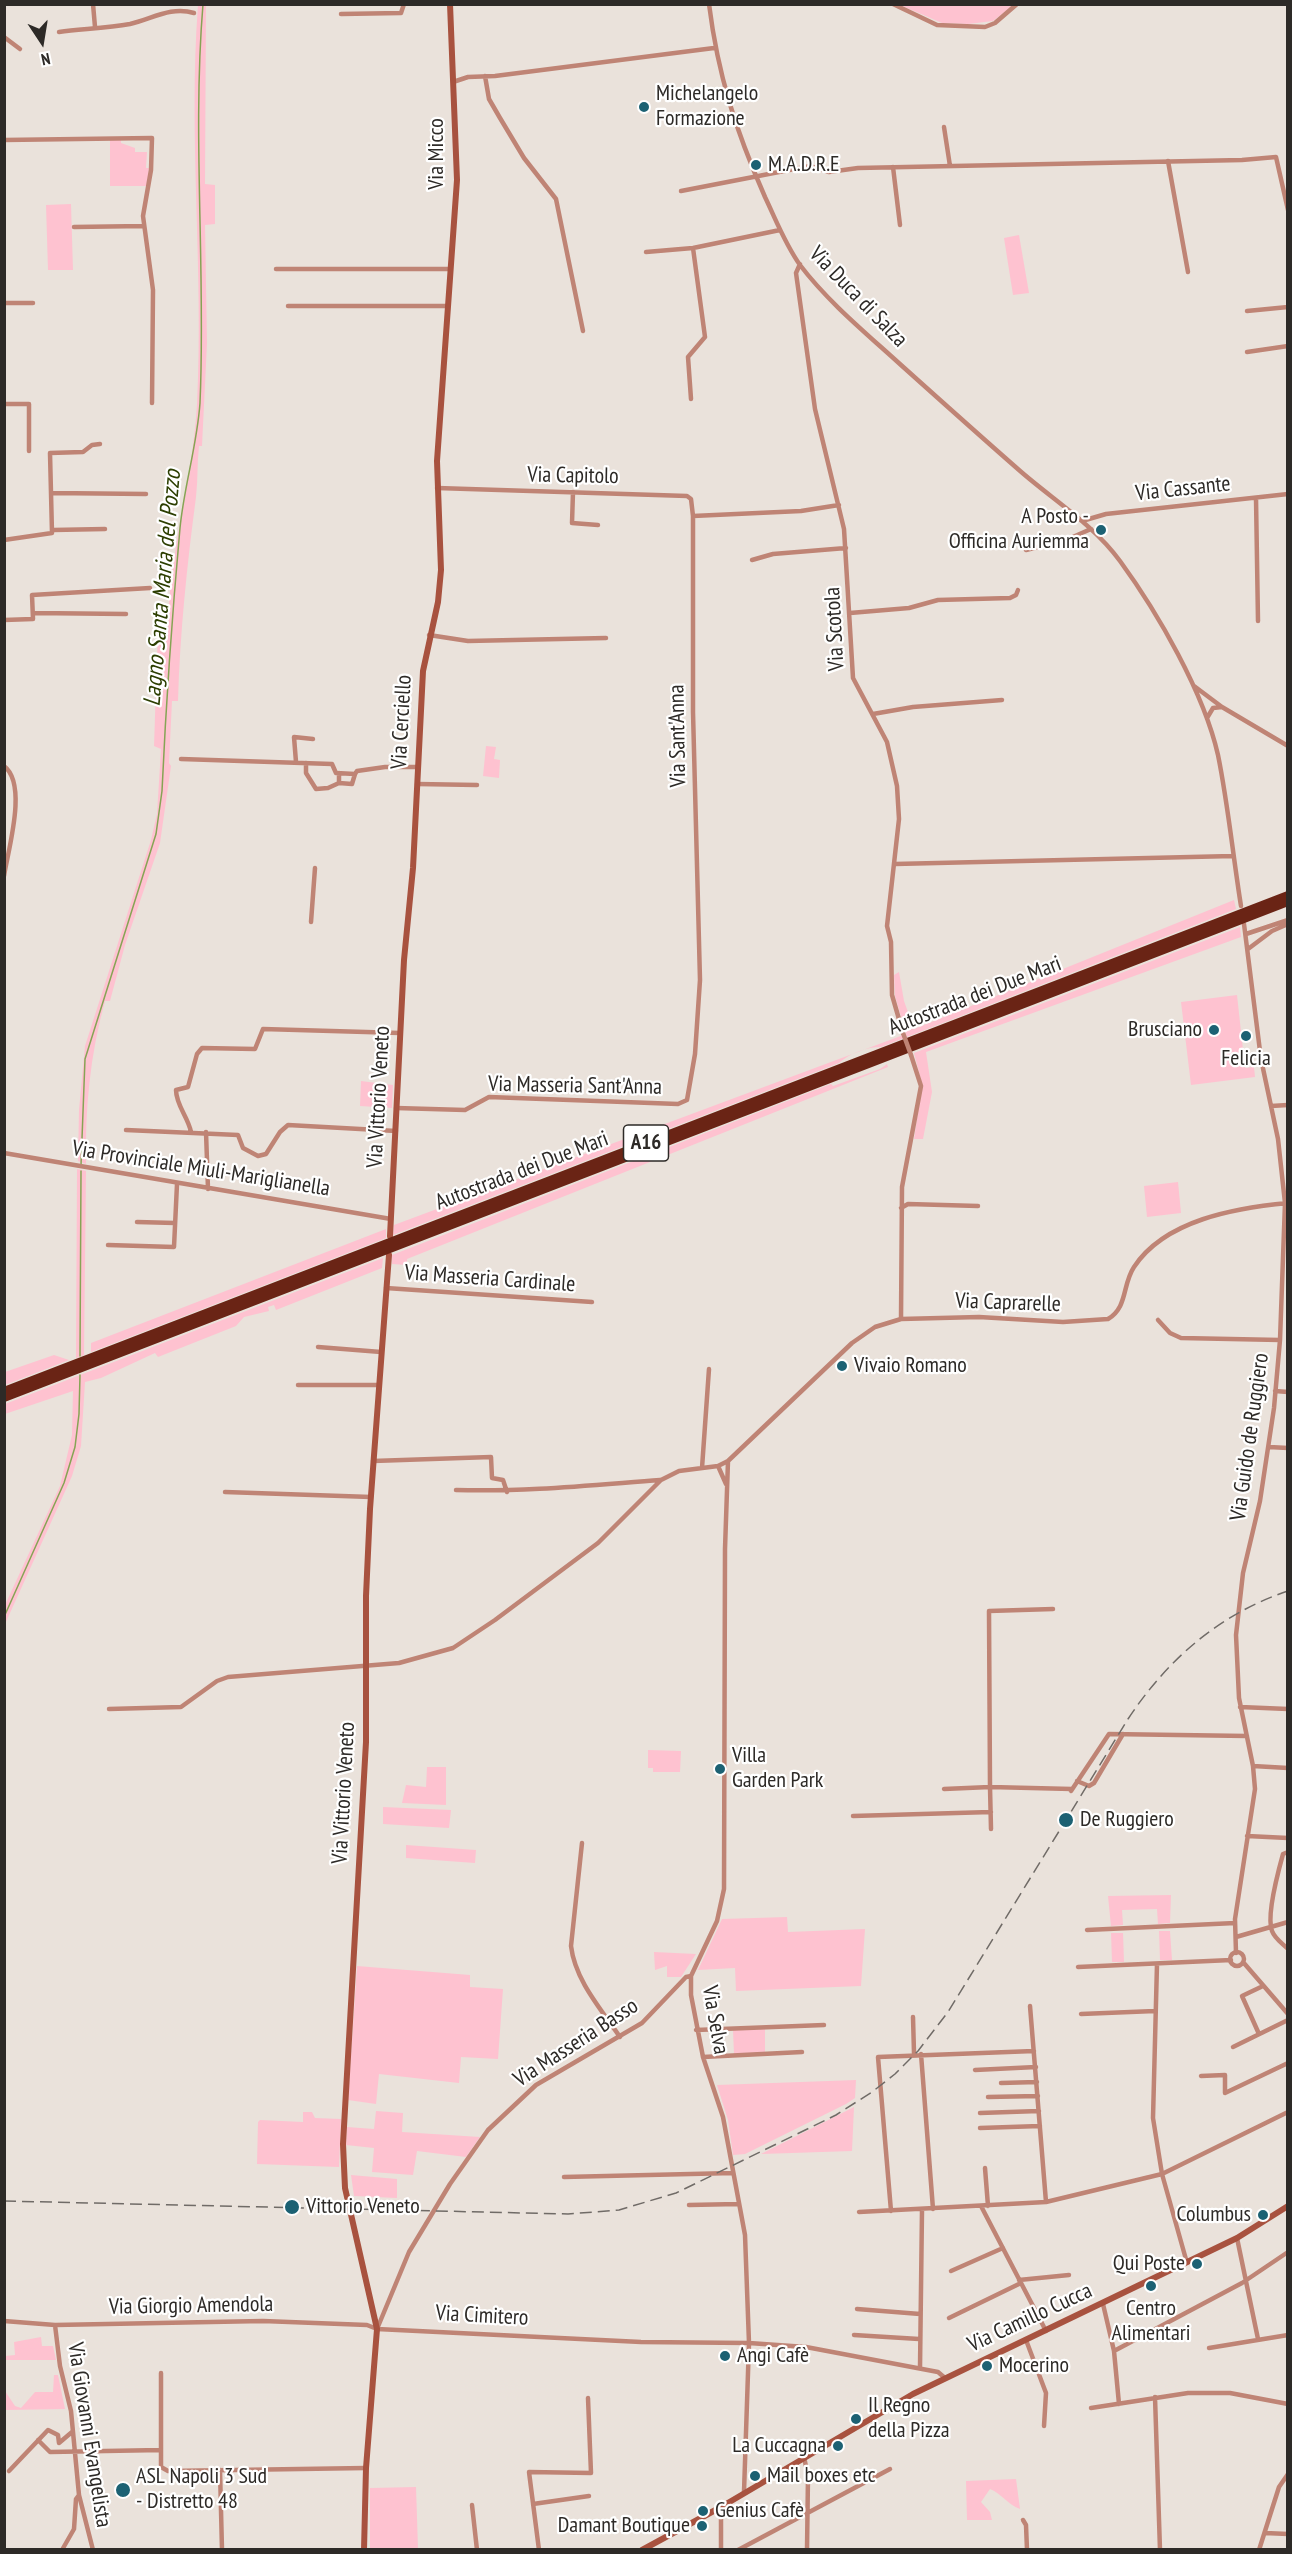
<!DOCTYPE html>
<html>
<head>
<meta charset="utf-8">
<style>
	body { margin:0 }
	#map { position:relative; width:1292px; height:2554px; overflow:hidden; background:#eae2db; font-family:"PT Sans Narrow",sans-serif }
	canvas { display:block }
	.frame { position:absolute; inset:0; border:6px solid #2d2a27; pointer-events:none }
	.north { position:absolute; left:12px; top:12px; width:60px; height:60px; -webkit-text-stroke:4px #fff; paint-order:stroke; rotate:168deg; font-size:16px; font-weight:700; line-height:24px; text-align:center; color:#2d2a27 }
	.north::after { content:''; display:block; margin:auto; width:21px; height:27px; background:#2d2a27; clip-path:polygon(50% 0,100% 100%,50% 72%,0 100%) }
</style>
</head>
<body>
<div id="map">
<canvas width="1292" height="2554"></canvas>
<div class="frame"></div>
<div class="north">N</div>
</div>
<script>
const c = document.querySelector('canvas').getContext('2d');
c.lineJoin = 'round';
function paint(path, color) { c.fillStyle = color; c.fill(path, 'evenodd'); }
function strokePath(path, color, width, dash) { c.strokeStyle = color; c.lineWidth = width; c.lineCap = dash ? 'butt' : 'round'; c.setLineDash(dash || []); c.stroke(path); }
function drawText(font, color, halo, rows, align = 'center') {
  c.font = font + ' "PT Sans Narrow",sans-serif'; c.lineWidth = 4.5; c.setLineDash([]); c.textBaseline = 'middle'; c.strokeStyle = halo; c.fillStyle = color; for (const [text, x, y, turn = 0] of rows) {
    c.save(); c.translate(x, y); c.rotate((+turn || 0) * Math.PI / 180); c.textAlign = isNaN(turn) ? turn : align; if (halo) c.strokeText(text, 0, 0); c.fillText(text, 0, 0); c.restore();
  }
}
paint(new Path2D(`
	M198,5H206L205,184L215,185V224L205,225L207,343L202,446H199C197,463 198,480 196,497C187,565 180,632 178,701H172L169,763L171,766L160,843L125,945L110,1001H105C90,1055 85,1109 86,1164L78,1161L79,1110L85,1046L151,840L157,814L161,749L154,746L158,628H168C169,552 193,479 197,404C204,271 188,137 198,5Z
	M900,5H1014L993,21L968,24L942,23Z
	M110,139H121V143L135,148V152H147L146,168H149L147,186H110Z
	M71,204L73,270H48L46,205Z
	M1019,235L1029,293L1013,295L1004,238Z
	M486,746L496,747L494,759L500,760L499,778L483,776Z
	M1234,900L1236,909L881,1047C867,1047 850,1053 839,1063L393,1235L394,1225L906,1034L895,996L894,975L899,972L904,1001L914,1029Z
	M1240,927L1241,937L926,1052L932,1092L923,1139H914L922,1084L914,1053Z
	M1237,995L1245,1068L1254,1067L1255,1077L1191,1085L1181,1002Z
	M887,1064L888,1067L407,1259V1265L392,1264V1255L831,1084L833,1086L880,1069Z
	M361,1081L393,1085L392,1108L360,1106Z
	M77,1169L86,1171L84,1355L76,1358Z
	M1178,1182L1181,1213L1147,1217L1144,1186Z
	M386,1229V1238L91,1352V1343Z
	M383,1258L382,1268L276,1310L274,1305L268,1307L269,1311L244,1317L236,1326L158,1357L155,1353L101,1378L85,1382L81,1446L72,1476L5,1624V1605L60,1486L72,1435L73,1391L5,1414V1404Z
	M54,1355L69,1360L5,1385V1372Z
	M648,1750L681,1751L680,1772H653V1768H648Z
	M427,1767H446V1805L402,1803L406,1785L426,1787Z
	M383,1807L451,1810L449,1828L383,1824Z
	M406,1845L476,1850L475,1863L406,1858Z
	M1171,1895L1170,1923L1158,1924L1157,1909L1122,1910L1123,1925L1111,1926L1108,1896Z
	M787,1917L788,1932L865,1929L861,1986L736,1991L735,1968L698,1970L722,1919Z
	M1159,1931H1170L1172,1960H1160Z
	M1111,1933H1123L1124,1962H1112Z
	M654,1952L696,1954L681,1977H667V1966L655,1970Z
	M357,1966L470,1975V1987L503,1989L498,2059L461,2057L459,2083L379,2074L376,2104L348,2100Z
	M765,2029V2053L734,2054L733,2030Z
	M856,2080L855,2098L846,2104L745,2154L733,2155L728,2120L717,2085Z
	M854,2107L852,2151L761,2154Z
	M376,2111L403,2113L402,2132L480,2137L466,2157L417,2151L413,2175L372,2172L374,2148L346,2145L347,2127L374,2129Z
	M303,2112H312L315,2118L341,2119L339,2167L257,2164L258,2122L260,2120L303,2122Z
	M351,2175L397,2179V2198L354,2196Z
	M41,2337L42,2346H53L56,2360H5V2356L15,2355L14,2342Z
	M54,2375H58L65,2409L5,2410V2391L15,2406L21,2408L35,2392H53Z
	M1016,2479L1020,2509C1007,2504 1002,2494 990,2489L981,2502L990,2512L992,2520H967L966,2481Z
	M416,2487L418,2549H370V2488Z`), '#fec2d0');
strokePath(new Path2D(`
	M81,1165L85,1059L156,834L162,791C166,703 172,616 180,528C184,486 197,446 200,403C206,270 192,137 203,4
	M80,1356L81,1171
	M4,1617L64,1483L75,1447L79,1414L80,1375`), '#86a454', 1.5);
strokePath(new Path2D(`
	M93,4L95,27
	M709,4C718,76 736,131 765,197C776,220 785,244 800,265C828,302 867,334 901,365C940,400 979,435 1019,470C1053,500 1093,524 1120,561C1158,613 1204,693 1218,755C1228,804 1233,856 1241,906
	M893,4L937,25L985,27L995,23L1017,4
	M341,14L401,13L404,4
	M59,32C83,29 107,28 130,24C152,19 171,6 194,13
	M4,37L20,49
	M485,76L489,99L500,118L524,158L556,199L583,331
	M453,82L468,77L495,76L714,48
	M944,127L950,166
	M4,140L152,138L151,170L143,216L153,290L152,403
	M1168,161L1188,272
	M893,167L900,225
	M681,191L810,166L829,172L858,168L1242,160L1276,157L1288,210
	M74,227L144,226
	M646,252L693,248L780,230
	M800,264L796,273L815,409L844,529L853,678L887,742L897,786L899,819L887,926L891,942L892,995L903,1033
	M276,269H449
	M4,303H33
	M288,306H447
	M1247,311L1288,307
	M1247,352L1288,346
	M691,399L688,357L705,337L693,248
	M4,404H29V451
	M437,488L687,496L691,499L693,516
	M573,492L572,523L598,525
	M51,493L146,494
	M1256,498L1258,621
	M1082,521L1106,514L1288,494
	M53,530L105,529
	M4,540L52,533L50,453L83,452L92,445L100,444
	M1026,550L1066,540L1091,529
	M752,560L773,554L846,548
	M33,613L126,614
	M850,613L909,608L938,600L1010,598L1016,595L1018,590
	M4,620L33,619L32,595L150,588
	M429,635L468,641L606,638
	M1194,686L1222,707L1288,746
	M873,714L913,707L1002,700
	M1207,718L1213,708L1222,707
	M181,759L332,764L336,773L355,774L357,771L385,767H417
	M296,762L294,737L313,739
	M306,763V773L316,789L328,788L339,783
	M4,766C28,784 8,850 4,876
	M339,773V783L352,784L355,774
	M417,784L477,785
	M895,864L1233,856
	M311,922L315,868
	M1246,934L1288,920
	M1248,949L1272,931L1288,924
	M1271,1106L1288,1105
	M396,1108L465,1110L489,1097L678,1104L687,1100L695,1054L700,980L693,712V516L801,511L839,505
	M126,1130L238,1135L243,1148L258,1156L266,1154L280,1132L288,1125L396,1131
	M191,1132C188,1117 176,1105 176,1090L188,1087L197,1054L202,1048L255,1049L263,1029L400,1033
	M206,1132L208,1189
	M4,1153L391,1219
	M901,1208L908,1204L978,1206
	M137,1222L175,1223
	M108,1245L174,1247L177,1184
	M386,1288L592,1302
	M901,1319L902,1187L921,1086L911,1055
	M1158,1320L1170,1333L1181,1338L1280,1340
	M318,1347L381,1352
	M298,1385H379
	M1275,1391L1288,1392
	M1269,1447L1288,1448
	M373,1461L491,1457L492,1478L503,1480L507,1492
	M728,1461L725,1549L724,1889L717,1921L691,1976V1995L703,2057L723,2117L745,2235L749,2343L744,2492
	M718,1466L726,1484
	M702,1468L709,1369
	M456,1490C525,1492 592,1485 660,1480
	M225,1492L371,1497
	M1053,1609L989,1611L990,1787L1072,1789
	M1240,1707L1288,1709
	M109,1709L181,1707L217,1681L228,1677L399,1663L453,1648L495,1620L598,1543L661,1480L679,1471L718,1466L728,1461L852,1343L875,1327L901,1319L979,1317L1063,1322L1108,1319C1128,1307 1122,1285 1134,1267C1165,1220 1235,1208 1288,1203
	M1253,1766L1288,1768
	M1077,1781L1089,1786L1094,1783L1123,1734
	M944,1789L990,1787L991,1829
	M1071,1791L1109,1734L1247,1736
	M853,1816L991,1812
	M1247,1836L1288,1838
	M582,1843L571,1946C575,1980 601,2009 620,2037
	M1288,1852L1283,1854C1278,1872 1266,1915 1272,1931C1275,1939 1282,1943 1288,1949
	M1087,1930L1235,1923
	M1236,1937L1288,1922
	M1230 1959a7 7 0 1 1 14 0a7 7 0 1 1-14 0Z
	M1236,1953L1235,1919L1255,1789L1253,1766L1239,1698L1236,1635L1243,1573L1260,1501L1274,1408L1280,1340L1285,1203L1278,1139L1261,1059L1244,924
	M1243,1962L1288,2014
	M1157,1964L1153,2118L1162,2174L1187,2263
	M1078,1967L1231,1960
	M1030,2006L1046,2202
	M1081,2014L1155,2011
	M913,2017L914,2053
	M696,2030L824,2025
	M1259,2034L1242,1996L1263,1986
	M1233,2047L1288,2020
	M921,2054L933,2209
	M703,2057L802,2052
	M975,2070L1036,2067
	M1201,2076L1225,2075V2093L1288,2063
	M1001,2083L1037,2082
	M988,2097L1038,2096
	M980,2113L1039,2111
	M980,2128L1040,2126
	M985,2168L988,2206
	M564,2177L733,2173
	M689,2205L738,2204
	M981,2206L1046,2331
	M891,2211L878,2057L1034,2051
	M859,2212L1046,2202L1162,2174L1288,2112
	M1237,2238L1258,2339
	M951,2271L1003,2248
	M1019,2280L1069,2275
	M1103,2304L1114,2351L1119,2404
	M857,2309L920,2314
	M949,2318L1021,2283
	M4,2321L55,2325L263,2321L367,2325L377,2329L641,2342L749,2343L806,2347L938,2372L945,2378
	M55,2325L60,2366L71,2411L79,2495L93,2550
	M377,2329L409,2252L450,2184L488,2130L536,2085L642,2023L686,1977L691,1976
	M854,2335L919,2339
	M1026,2340L1046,2393L1044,2426
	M1209,2348L1288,2335
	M1114,2351L1242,2283L1288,2252
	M920,2368L922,2210
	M161,2373V2467L168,2471L366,2468
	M1155,2397L1160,2550
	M1091,2408L1188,2393H1230L1288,2404
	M38,2440L50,2452L161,2450
	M804,2457L808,2476L807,2550
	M220,2470L222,2550
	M9,2471L48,2430L58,2435L59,2443L72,2432
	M533,2504L589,2496
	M472,2505L477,2550
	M1023,2520L1026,2525L1027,2550
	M1265,2533L1288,2534
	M62,2550L74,2529L76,2499L79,2495
	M539,2550L529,2472L591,2473L588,2398
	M721,2550V2507
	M738,2550L890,2469
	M1259,2550L1279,2487L1288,2474`), '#bf8475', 4.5);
strokePath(new Path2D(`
	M390,1236L404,960L413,868L423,671L438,602L441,570L437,461L457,180L450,4
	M364,2550L366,2468L377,2329L345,2188L343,2144L366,1742V1596L370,1509L389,1255
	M642,2550L721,2507L913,2394L1237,2238L1288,2206`), '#a8523f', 6);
strokePath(new Path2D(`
	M4,1391L1288,895
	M4,1398L1288,902`), '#6a2415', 8);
strokePath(new Path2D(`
	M4,2201L568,2214L619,2210L676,2193L836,2115L872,2092L895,2074L918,2051L948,2012L1128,1719C1167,1660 1219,1614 1288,1591`), '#706b67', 1.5, [12, 6]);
strokePath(new Path2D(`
	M903,1033L911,1055`), '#bf8475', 4.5);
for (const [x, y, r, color] of [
	[644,107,6,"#1c6173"],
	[756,165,6,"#1c6173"],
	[1101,530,6,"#1c6173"],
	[1214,1030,6,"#1c6173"],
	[1246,1036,6,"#1c6173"],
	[842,1366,6,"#1c6173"],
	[720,1769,6,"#1c6173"],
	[1066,1820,8,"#1c6173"],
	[292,2207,8,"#1c6173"],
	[1263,2215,6,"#1c6173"],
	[1197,2264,6,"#1c6173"],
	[1151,2286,6,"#1c6173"],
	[725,2356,6,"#1c6173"],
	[987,2366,6,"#1c6173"],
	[856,2419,6,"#1c6173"],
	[838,2446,6,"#1c6173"],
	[755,2476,6,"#1c6173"],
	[123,2490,8,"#1c6173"],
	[703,2511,6,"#1c6173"],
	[702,2526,6,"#1c6173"]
]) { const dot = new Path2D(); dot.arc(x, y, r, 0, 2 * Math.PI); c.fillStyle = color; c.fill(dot); strokePath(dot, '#fff', 2); }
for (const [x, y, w] of [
	[646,1143,45]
]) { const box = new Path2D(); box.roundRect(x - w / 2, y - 18, w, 36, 4.5); c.fillStyle = '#fff'; c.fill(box); strokePath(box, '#2d2a27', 1.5); }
drawText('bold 21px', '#2d2a27', null, [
	["A16",646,1143]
]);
drawText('22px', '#2d2a27', '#fff', [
	["Michelangelo",656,94],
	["Formazione",656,119],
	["M.A.D.R.E",768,165],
	["A Posto -",1089,517,"right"],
	["Officina Auriemma",1089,542,"right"],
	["Brusciano",1202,1030,"right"],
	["Felicia",1246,1059,"center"],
	["Vivaio Romano",854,1366],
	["Villa",732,1756],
	["Garden Park",732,1781],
	["De Ruggiero",1080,1820],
	["Vittorio Veneto",306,2207],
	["Columbus",1251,2215,"right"],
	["Qui Poste",1185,2264,"right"],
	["Centro",1151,2309,"center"],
	["Alimentari",1151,2334,"center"],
	["Angi Cafè",737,2356],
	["Mocerino",999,2366],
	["Il Regno",868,2406],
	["della Pizza",868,2431],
	["La Cuccagna",826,2446,"right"],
	["Mail boxes etc",767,2476],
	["ASL Napoli 3 Sud",136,2477],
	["- Distretto 48",136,2502],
	["Genius Cafè",715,2511],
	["Damant Boutique",690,2526,"right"]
], 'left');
drawText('22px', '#2d2a27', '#fff', [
	["Via Micco",437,154,-90],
	["Via Duca di Salza",858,297,46],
	["Via Capitolo",573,476,1],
	["Via Cassante",1183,489,-6],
	["Via Scotola",835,629,-93],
	["Via Cerciello",402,722,-87],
	["Via Sant'Anna",678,736,-91],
	["Autostrada dei Due Mari",975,996,-21],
	["Via Masseria Sant'Anna",575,1086,1],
	["Via Vittorio Veneto",379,1097,-87],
	["Via Provinciale Miuli-Mariglianella",201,1169,9],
	["Autostrada dei Due Mari",522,1171,-21],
	["Via Masseria Cardinale",490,1279,4],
	["Via Caprarelle",1008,1303,2],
	["Via Guido de Ruggiero",1250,1437,-82],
	["Via Vittorio Veneto",344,1793,-87],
	["Via Selva",715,2020,80],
	["Via Masseria Basso",576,2043,-33],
	["Via Giorgio Amendola",191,2306,-1],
	["Via Cimitero",482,2316,3],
	["Via Camillo Cucca",1030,2318,-25],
	["Via Giovanni Evangelista",89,2435,81]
]);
drawText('italic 24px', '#2c3e01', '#fff', [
	["Lagno Santa Maria del Pozzo",163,588,-85]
]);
</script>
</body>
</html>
